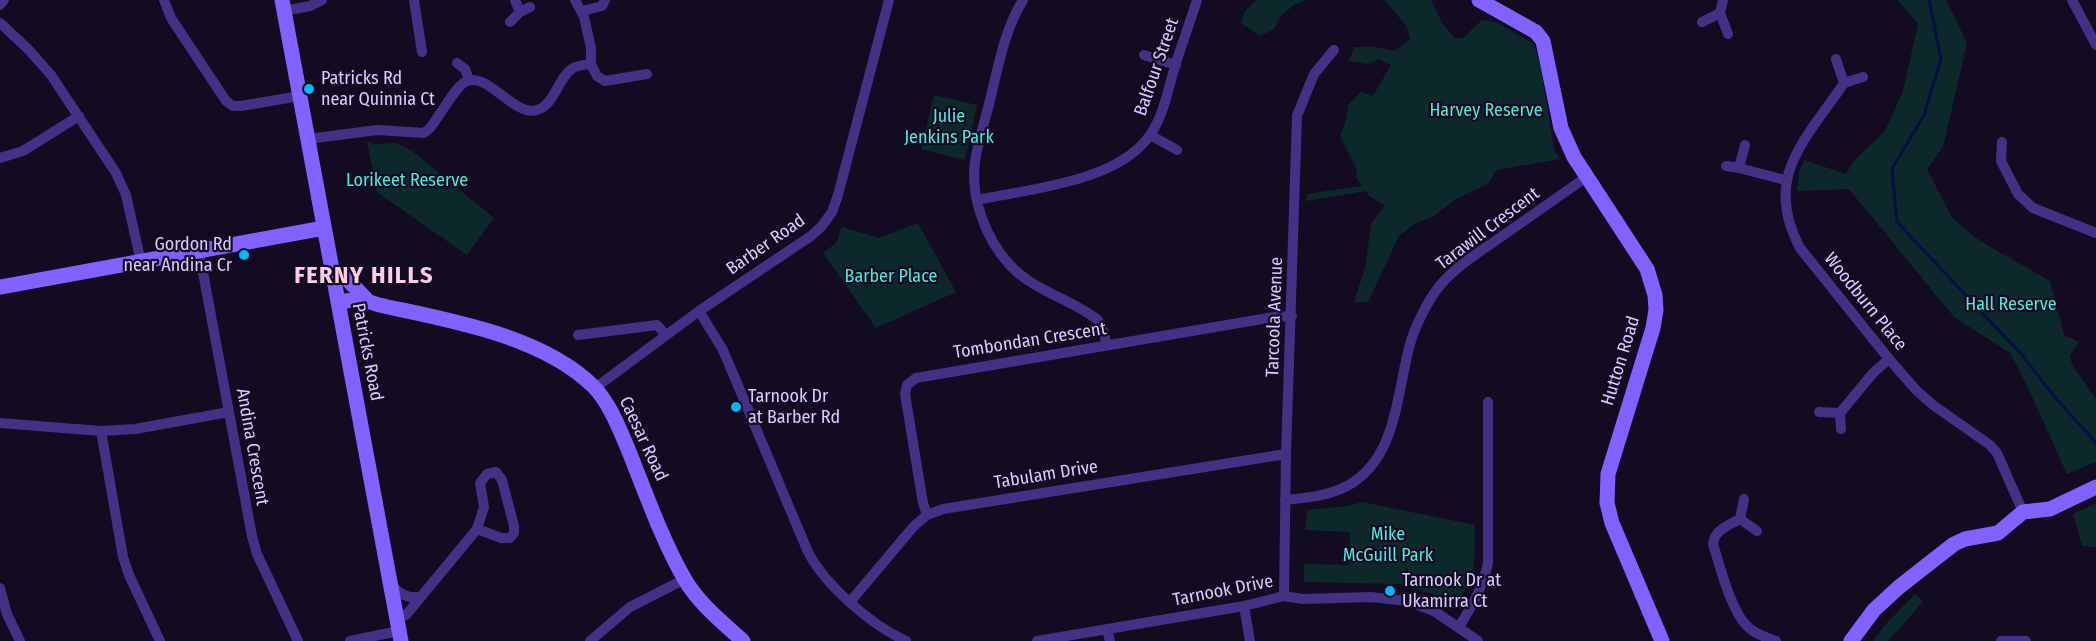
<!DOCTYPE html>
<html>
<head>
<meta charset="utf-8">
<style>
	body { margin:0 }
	canvas { display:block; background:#120b21 }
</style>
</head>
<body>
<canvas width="2096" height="641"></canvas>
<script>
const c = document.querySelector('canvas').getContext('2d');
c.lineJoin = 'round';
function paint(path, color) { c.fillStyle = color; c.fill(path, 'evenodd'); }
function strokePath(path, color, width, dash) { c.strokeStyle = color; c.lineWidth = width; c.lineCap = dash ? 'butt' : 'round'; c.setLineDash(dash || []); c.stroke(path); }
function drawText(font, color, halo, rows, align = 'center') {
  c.font = font + ' "Fira Sans Condensed",sans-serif'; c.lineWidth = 4.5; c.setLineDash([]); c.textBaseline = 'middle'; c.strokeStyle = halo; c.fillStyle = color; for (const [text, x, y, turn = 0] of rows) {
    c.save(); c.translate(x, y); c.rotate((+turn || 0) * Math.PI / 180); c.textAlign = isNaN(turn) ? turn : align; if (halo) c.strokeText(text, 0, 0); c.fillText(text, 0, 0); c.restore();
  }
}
paint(new Path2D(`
	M1257,0H1307L1295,4L1280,17L1274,29L1260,36L1241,23L1245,11Z
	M1385,0H1431L1441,21L1454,38H1463L1482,20L1496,22L1534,44L1541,68L1554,149L1560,159L1501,169L1495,172L1488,184L1456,199L1434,216L1414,224L1399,236L1368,302H1354L1365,268L1371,224L1385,205L1369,196L1366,191L1307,201V194L1362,186L1356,177L1357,170L1340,136L1346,121L1348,105L1361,92L1373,96L1391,65L1379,59L1368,64L1349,61L1354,47H1376L1394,51L1410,40L1407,27Z
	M1898,0H1946L1967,43L1943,147L1927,169L1952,218L1980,241L2050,281L2064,335L2079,342L2070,356L2072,365L2096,399V462L2067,474L2029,390L2010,353L1954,317L1849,189L1797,191L1799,172L1804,160L1846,174L1854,161L1885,131L1903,91L1918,24Z
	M934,95L977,105L965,160L921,149Z
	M367,141L374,144L396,143L412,151L494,218L467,255L377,192Z
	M918,223L956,292L876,328L823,253L836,243L842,227L879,238Z
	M1362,502L1475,525L1474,568L1462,596L1457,601L1451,603L1432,594L1401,584L1304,582V564L1349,565L1350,532L1305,530L1307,510L1348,506Z
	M2096,503V547L2082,546L2073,514Z
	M1915,594L1923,602L1888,641H1873L1885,625Z`), '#0d282b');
strokePath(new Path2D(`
	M1929,0L1941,59L1924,115L1892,169L1897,222L2022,355L2053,395L2096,443`), '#041040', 3);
strokePath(new Path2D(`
	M164,0L171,18L226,101L233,106H241L300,96
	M414,0L422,52
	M515,0L520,12L530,7
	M575,0L584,17L591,48V64L597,76L605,81L647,74
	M1023,0C1005,29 999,63 991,96C986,118 978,140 975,162C970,197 986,239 1009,264C1033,291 1070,298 1098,320L1102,327L1107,345
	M2072,0L2096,45
	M0,5L4,0
	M284,11L310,6L322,0
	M582,11L602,6L605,0
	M1720,13L1728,34
	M510,22L520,12
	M1702,22L1720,13L1723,0
	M0,23L28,49L51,75L116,173L126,195L141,262
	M1144,55L1176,65
	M1836,59L1844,83L1863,77
	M457,63L465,69L469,80
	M1844,83C1806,140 1762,176 1800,248L1889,359L1916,390L1933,405L1990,445L1997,453L2023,512
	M1150,135L1177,150
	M308,139L377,130L424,133L430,128C440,115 449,98 460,86C483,62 512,118 537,110C555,105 558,77 573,68C578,65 585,65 591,64
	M2002,142L2001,161L2018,194L2033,208L2096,233
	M0,158L23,151L79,116
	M1726,166L1739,168L1745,145
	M1739,168L1785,180
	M977,200C1029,189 1118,182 1150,135C1164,115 1168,89 1175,66C1182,44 1190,22 1197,0
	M199,251L252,536L257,554L298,641
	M699,311L723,350L808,552C826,586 870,624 906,641
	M578,335L657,325L666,335
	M595,388L699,311L811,236L822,226L832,212L838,195L889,0
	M1819,412L1840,413L1841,429
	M1840,413L1873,373L1889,359
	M0,423L101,431L135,429L229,412
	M101,431L123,557L129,575L160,641
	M1744,499L1740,519L1757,531
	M1285,500C1306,498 1328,496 1347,486C1399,458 1396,390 1411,341C1415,327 1427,303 1435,292C1450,270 1477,254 1498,239C1528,218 1558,197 1588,176
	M927,515L923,503L905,394L907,385L916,378L1274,317L1292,316
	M1740,519C1729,525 1714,530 1713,544C1720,566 1731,611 1747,626C1754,634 1766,637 1776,641
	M390,583C399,593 406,599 420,597
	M0,588L7,614L20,641
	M1284,596L1286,454L1297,116L1314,74L1334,50
	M850,602L914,526L927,515L943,509L1286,454
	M1244,606L1250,641
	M397,617L406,615L477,529L484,507L480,483L487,474L496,472L502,480L514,526V533L510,538H501L477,529
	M1459,627C1472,606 1483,587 1488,563V402
	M1107,629L1110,641
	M350,641L399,631
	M590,641L630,607L685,579
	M1037,641L1244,606L1284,596L1303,599L1371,597L1407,601L1434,611L1478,641
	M2001,641H2026`), '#423185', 10);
strokePath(new Path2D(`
	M282,0L401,641
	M1479,0L1536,32L1543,41L1561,128L1574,157L1647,269L1655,295L1656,310L1653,328L1608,474L1607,503L1612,523L1662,641
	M332,269L347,279L366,299
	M0,287L324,228
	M338,302L361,299L379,305C448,320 541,335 593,386C609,402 619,428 628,449C645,491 662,540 684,578C698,603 722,622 743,641
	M1851,641L1874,610L1899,587L1954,544L1965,539L1998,533L2023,512L2050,509L2096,487`), '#7f62ff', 15);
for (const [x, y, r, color] of [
	[309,89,6,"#00b5f6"],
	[244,255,6,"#00b5f6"],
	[736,407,6,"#00b5f6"],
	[1390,591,6,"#00b5f6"]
]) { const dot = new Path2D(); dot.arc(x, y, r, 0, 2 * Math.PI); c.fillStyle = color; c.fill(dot); strokePath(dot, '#120b21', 2); }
drawText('18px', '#d9cbff', '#120b21', [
	["Balfour Street",1157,67,-71],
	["Tarawill Crescent",1488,229,-37],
	["Barber Road",766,245,-35],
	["Woodburn Place",1865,302,51],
	["Tarcoola Avenue",1275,317,-88],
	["Tombondan Crescent",1030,341,-9],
	["Patricks Road",367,352,79],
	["Hutton Road",1621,361,-73],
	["Caesar Road",643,439,65],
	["Andina Crescent",252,447,80],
	["Tabulam Drive",1046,475,-9],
	["Tarnook Drive",1223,591,-11]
]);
drawText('18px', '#d9cbff', '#120b21', [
	["Patricks Rd",321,79],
	["near Quinnia Ct",321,100],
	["Gordon Rd",232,245,"right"],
	["near Andina Cr",232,266,"right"],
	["Tarnook Dr",748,397],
	["at Barber Rd",748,418],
	["Tarnook Dr at",1402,581],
	["Ukamirra Ct",1402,602]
], 'left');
drawText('18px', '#4beadc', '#120b21', [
	["Harvey Reserve",1486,111],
	["Julie",949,117],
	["Jenkins Park",949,138],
	["Lorikeet Reserve",407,181],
	["Barber Place",891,277],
	["Hall Reserve",2011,305],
	["Mike",1388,535],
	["McGuill Park",1388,556]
]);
c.letterSpacing = '1.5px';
drawText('bold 24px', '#ffcde4', '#120b21', [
	["FERNY HILLS",364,276]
]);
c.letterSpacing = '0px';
</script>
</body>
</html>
